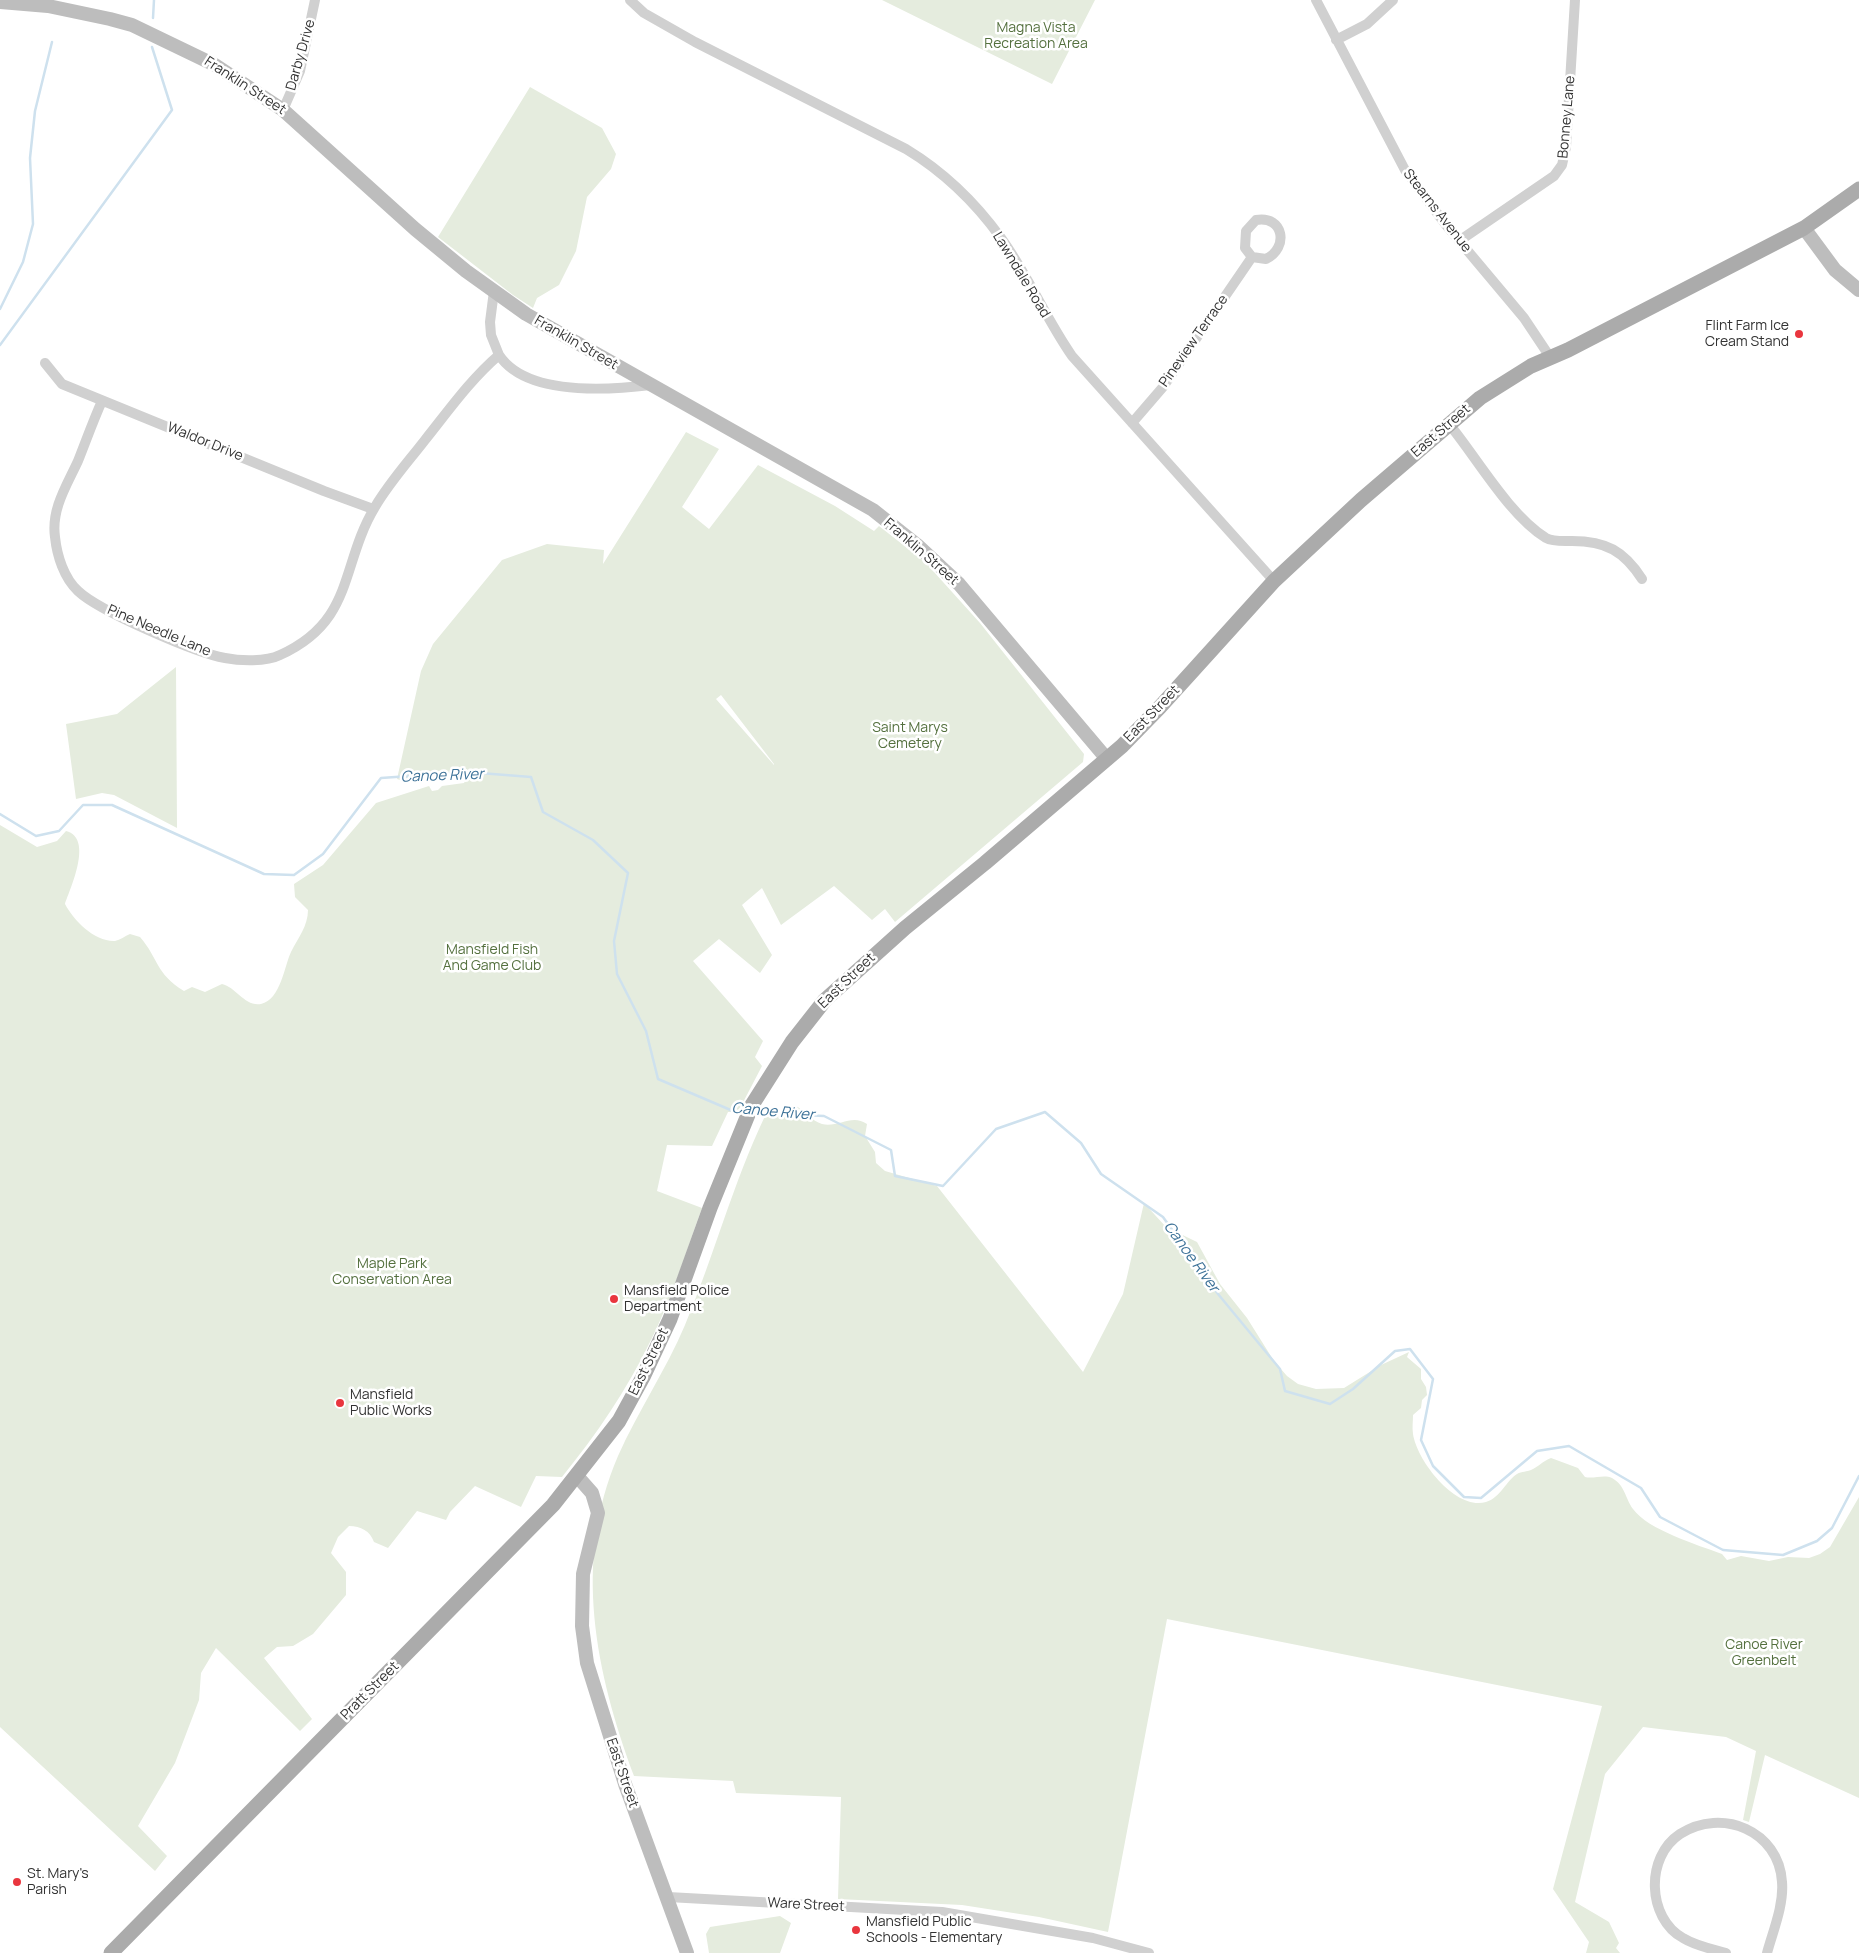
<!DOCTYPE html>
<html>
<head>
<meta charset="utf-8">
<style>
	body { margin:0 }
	canvas { display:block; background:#fff }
</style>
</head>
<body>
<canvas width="1859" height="1953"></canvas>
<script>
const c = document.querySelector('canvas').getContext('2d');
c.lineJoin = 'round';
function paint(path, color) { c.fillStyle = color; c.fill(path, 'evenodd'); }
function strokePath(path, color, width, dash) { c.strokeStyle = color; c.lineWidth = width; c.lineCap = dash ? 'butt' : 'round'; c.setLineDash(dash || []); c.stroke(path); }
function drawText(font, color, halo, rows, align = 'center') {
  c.font = font + ' Manrope,sans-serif'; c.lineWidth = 5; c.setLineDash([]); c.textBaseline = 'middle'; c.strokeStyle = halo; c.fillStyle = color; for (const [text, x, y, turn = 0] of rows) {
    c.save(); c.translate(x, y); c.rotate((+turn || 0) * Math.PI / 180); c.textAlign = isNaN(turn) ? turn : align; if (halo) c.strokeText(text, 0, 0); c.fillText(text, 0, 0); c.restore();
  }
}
paint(new Path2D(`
	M882,0H1095L1052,84Z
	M530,87L602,128L616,154L611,169L587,197L576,251L559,285L537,298L533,308L513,295L438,237Z
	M686,432L719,449L682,507L709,529L758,465L835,506L874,531L879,526L925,562L980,623L1084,754L1083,762L895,922L885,909L872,920L834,886L781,925L762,888L742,905L772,955L760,973L719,939L693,961L763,1041L755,1057L762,1066L738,1112H728L712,1146L667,1145L657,1191L702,1208C686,1252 672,1298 651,1340C627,1390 596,1435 562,1477L536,1476L521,1507L475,1486L450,1512L446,1520L417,1511L388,1548L374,1542C370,1531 361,1526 349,1526L338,1537L331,1553L346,1572V1595L313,1634L293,1646L277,1647L264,1658L312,1719L300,1731L216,1648L201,1673L199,1700L175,1763L138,1826L167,1856L155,1871L0,1727V825L37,847L57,841L66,831C94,838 70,889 65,904C74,921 95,942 115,941C120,940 125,936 130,934L140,937C159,959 155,973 184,991L192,987L205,992L222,984C236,987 245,1007 261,1004C281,999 284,967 291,952C298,938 308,926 308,910L295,897L294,884L323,865L376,803L429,786L432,791L438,790L442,786L464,783L468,776C444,773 421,787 397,779L421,671L433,644L502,560L547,544L604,550L603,564ZM721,695L774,764V765L716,699Z
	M176,667L177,828L114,795L102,793L76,799L66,724L117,714Z
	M796,1106C805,1111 812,1121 822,1124C838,1128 852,1113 867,1124L865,1136L875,1152L876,1163L885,1171L937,1186L1083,1372L1123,1294L1144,1203L1166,1227L1197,1242L1220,1284L1247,1318L1274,1361L1287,1376L1298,1384L1316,1389L1344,1388L1381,1365L1409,1352L1407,1357L1421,1369V1379L1426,1387L1427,1395L1422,1400L1421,1408L1413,1415C1413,1421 1412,1428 1413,1434C1417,1461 1456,1511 1486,1502C1500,1498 1507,1480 1517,1474C1522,1471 1527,1472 1531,1470C1538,1467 1543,1461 1551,1458L1578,1468L1585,1477C1594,1479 1604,1474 1612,1478C1625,1485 1625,1498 1633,1509C1648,1530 1698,1545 1722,1554L1727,1560L1741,1556L1769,1561L1788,1557L1809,1558L1820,1554L1830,1547L1859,1497V1798L1765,1755L1749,1822L1743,1820L1756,1751L1726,1737L1643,1727L1605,1774L1575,1902L1609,1922L1619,1943L1616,1948L1620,1953H1586L1589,1942L1553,1889L1602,1706L1167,1619L1108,1932L1039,1917L962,1905L838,1899L841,1797L736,1793L733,1781L634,1776C596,1673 572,1562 618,1456C638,1411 666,1370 685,1325C714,1256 733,1183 765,1116Z
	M780,1916L791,1923L780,1953H709L706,1934L710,1927Z`), '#e5ecde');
strokePath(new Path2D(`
	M153,18L154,0
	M0,309L23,262L33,224L30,158L35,111L52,42
	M0,345L172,110L152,47
	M0,814L36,836L59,831L83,805H112L264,874L294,875L323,854L381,778L467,772L531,777L543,812L593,840L628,873L614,941L617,974L646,1031L658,1079L733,1111L744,1112
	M754,1113L824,1116L891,1150L895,1176L943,1186L996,1129L1045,1112L1081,1143L1101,1174L1163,1217L1218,1294L1280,1369L1285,1391L1330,1404L1353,1389L1395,1351L1410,1349L1433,1379L1421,1440L1433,1466L1464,1497L1481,1498L1537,1451L1569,1446L1641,1488L1660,1517L1723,1550L1783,1555L1817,1541L1832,1528L1859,1476`), '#cee1ee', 2.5);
strokePath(new Path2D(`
	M630,0L644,13L695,42L906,149C944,172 975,202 1001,238C1028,275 1046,319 1072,356L1274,581
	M1316,0L1405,170L1446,225L1524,318L1550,357
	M1336,40L1367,24L1393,0
	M283,110L300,71L315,0
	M1459,241L1554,176L1562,165L1566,147L1575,0
	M499,355C526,396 609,390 651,385
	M45,363L62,384L324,491L373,509
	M102,401C93,421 86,441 78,461C67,485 51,509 55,537C57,556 64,578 78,591C99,611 196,653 225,658C240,661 266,662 280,655C355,621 340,565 375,507C389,483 408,462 425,440C449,410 470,380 499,355L491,335L490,322L494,291
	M1132,423L1163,387L1252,257L1266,259C1289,248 1284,215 1256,220L1246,231L1245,248L1252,257
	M1449,424C1477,458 1509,515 1546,538C1553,542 1565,541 1572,541C1606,541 1624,551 1642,579
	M668,1897L942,1912L1093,1938L1149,1953
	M1726,1953C1712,1949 1696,1946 1683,1938C1647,1918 1645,1857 1680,1834C1722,1807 1779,1831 1782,1882C1784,1905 1773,1931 1767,1953`), '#d0d0d0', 10);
strokePath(new Path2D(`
	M0,2L48,6L110,19L132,25L215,65L283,110L415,229L466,271L526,314L873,510L917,545L959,584L1107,759
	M1804,228L1835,270L1859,290
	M577,1476L592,1493L598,1513L583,1574L582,1626L587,1663L625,1784L687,1953`), '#bdbdbd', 14);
strokePath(new Path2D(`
	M111,1953L553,1505L619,1421L643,1377L670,1319L710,1208L752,1105L792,1042L825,1000L905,928L985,863L1122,746L1160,707L1274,581L1361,500L1480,398L1531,366L1568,350L1804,228L1859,189`), '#ababab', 15);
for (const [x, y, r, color] of [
	[1799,334,5,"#e9363e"],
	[614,1299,5,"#e9363e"],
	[340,1403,5,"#e9363e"],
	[17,1882,5,"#e9363e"],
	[856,1930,5,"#e9363e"]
]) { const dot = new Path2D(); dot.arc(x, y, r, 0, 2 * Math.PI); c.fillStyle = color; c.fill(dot); strokePath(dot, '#fff', 2); }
drawText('14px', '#54703e', '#fff', [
	["Magna Vista",1036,28],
	["Recreation Area",1036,44],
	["Saint Marys",910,728],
	["Cemetery",910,744],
	["Mansfield Fish",492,950],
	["And Game Club",492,966],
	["Maple Park",392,1264],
	["Conservation Area",392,1280],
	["Canoe River",1764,1645],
	["Greenbelt",1764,1661]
]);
drawText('14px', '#333', '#fff', [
	["Darby Drive",301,55,-74],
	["Franklin Street",245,86,33],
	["Bonney Lane",1567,117,-85],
	["Stearns Avenue",1437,211,52],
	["Lawndale Road",1021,275,59],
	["Pineview Terrace",1194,341,-55],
	["Franklin Street",576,343,30],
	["East Street",1441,431,-41],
	["Waldor Drive",205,442,22],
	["Franklin Street",921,552,41],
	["Pine Needle Lane",159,631,23],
	["East Street",1152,714,-46],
	["East Street",847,981,-44],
	["East Street",649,1362,-64],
	["Pratt Street",370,1691,-45],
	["East Street",622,1773,71],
	["Ware Street",806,1905,3]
]);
drawText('14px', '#333', '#fff', [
	["Flint Farm Ice",1789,326,"right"],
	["Cream Stand",1789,342,"right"],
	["Mansfield Police",624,1291],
	["Department",624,1307],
	["Mansfield",350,1395],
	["Public Works",350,1411],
	["St. Mary's",27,1874],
	["Parish",27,1890],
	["Mansfield Public",866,1922],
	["Schools - Elementary",866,1938]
], 'left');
drawText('italic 15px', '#3d7298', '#fff', [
	["Canoe River",442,776,-2],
	["Canoe River",773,1112,5],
	["Canoe River",1191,1257,54]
]);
</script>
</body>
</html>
